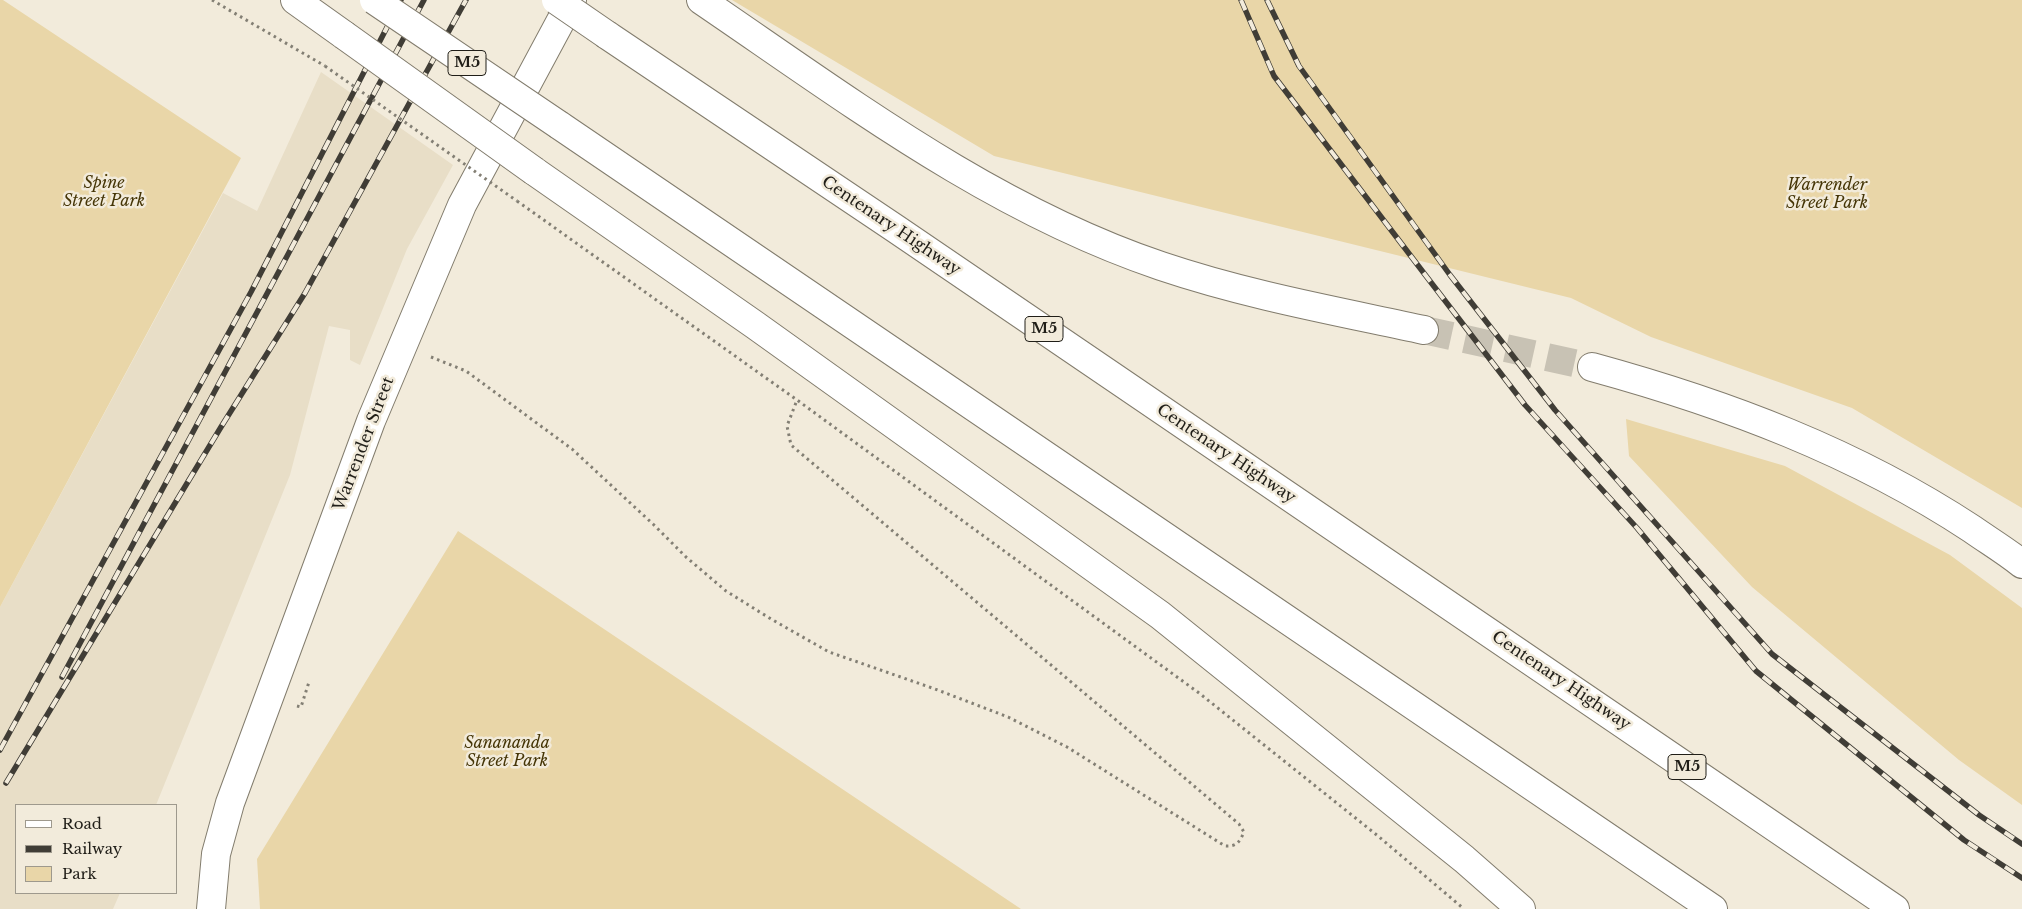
<!DOCTYPE html>
<html>
<head>
<meta charset="utf-8">
<style>
	body { margin:0 }
	#map { position:relative; width:2022px; height:909px; overflow:hidden; background:#f2ebdb; font-family:"Libre Baskerville",serif }
	canvas { display:block }
	.legend { position:absolute; left:15px; top:804px; width:162px; height:90px; box-sizing:border-box; background:#f2ebdb; border:1px solid #9e998d; margin:0; padding:6px 9px; list-style:none; font-size:15px; color:#201e18 }
	.legend li { display:flex; align-items:center; gap:10px; height:25px }
	.legend b { width:25px; border:1px solid #9e998d }
</style>
</head>
<body>
<div id="map">
<canvas width="2022" height="909"></canvas>
<ul class="legend">
<li><b style="height:6px;background:#fff"></b>Road</li>
<li><b style="height:6px;background:#403d36"></b>Railway</li>
<li><b style="height:14px;background:#e9d6a8"></b>Park</li>
</ul>
</div>
<script>
const c = document.querySelector('canvas').getContext('2d');
c.lineJoin = 'round';
function paint(path, color) { c.fillStyle = color; c.fill(path, 'evenodd'); }
function strokePath(path, color, width, dash) { c.strokeStyle = color; c.lineWidth = width; c.lineCap = dash ? 'butt' : 'round'; c.setLineDash(dash || []); c.stroke(path); }
function drawText(font, color, halo, rows, align = 'center') {
  c.font = font + ' "Libre Baskerville",serif'; c.lineWidth = 5; c.setLineDash([]); c.textBaseline = 'middle'; c.strokeStyle = halo; c.fillStyle = color; for (const [text, x, y, turn = 0] of rows) {
    c.save(); c.translate(x, y); c.rotate((+turn || 0) * Math.PI / 180); c.textAlign = isNaN(turn) ? turn : align; if (halo) c.strokeText(text, 0, 0); c.fillText(text, 0, 0); c.restore();
  }
}
paint(new Path2D(`
	M321,72L453,165L407,249L360,365L350,360V330L329,326L290,475L156,805H16V893H120L113,909H0V607L223,193L257,211Z`), '#e8dec7');
paint(new Path2D(`
	M0,0H3L241,158L0,607Z
	M732,0H2022V508L1852,408L1651,337L1571,298L994,156Z
	M1626,419L1785,466L1950,555L2022,608V805L1959,760L1752,587L1629,456Z
	M458,531L1021,909H260L257,859Z`), '#e9d6a8');
strokePath(new Path2D(`
	M1424,330L1592,367`), '#c8c2b4', 28, [28, 14]);
const minor = new Path2D(`
	M211,909L216,854L230,803L371,421L462,205L572,0`);
const highway = new Path2D(`
	M295,0L344,35
	M701,0C848,100 992,209 1161,266C1247,295 1336,311 1424,330
	M607,35L896,229L1895,909
	M559,125L1713,909
	M534,171L755,325L1160,615L1464,859L1521,909
	M1592,367C1727,404 1855,452 1972,529C1989,541 2006,551 2022,564`);
strokePath(minor, '#827c6d', 30);
strokePath(highway, '#827c6d', 30);
strokePath(new Path2D(`
	M212,0L325,66
	M517,201L797,400L1199,693L1378,836L1464,909
	M431,357L466,371L572,449L654,525L686,557L726,591L771,619L829,652L935,689L1008,717L1067,747L1225,846C1237,847 1240,841 1244,832L1239,824L791,445L787,426L797,400
	M297,706L301,707L309,682`), '#837f74', 3, [2.5, 4]);
strokePath(minor, '#fff', 28);
strokePath(highway, '#fff', 28);
const rail = new Path2D(`
	M1241,0L1274,76L1423,272L1525,405L1637,528L1756,671L1964,840L2022,878
	M1267,0L1299,66L1450,275L1555,410L1772,654L1979,815L2022,844
	M62,677L424,0
	M0,750L251,292L401,0
	M6,783L221,427L305,293L466,0`);
strokePath(rail, '#403d36', 5.5);
strokePath(rail, '#f2ebdb', 4, [11]);
const highwayBridge = new Path2D(`
	M374,0L559,125
	M556,0L607,35
	M344,35L534,171`);
strokePath(highwayBridge, '#827c6d', 30, []);
strokePath(new Path2D(`
	M325,66L517,201`), '#837f74', 3, [2.5, 4]);
strokePath(highwayBridge, '#fff', 28);
for (const [x, y, w] of [
	[467,63,38],
	[1044,329,38],
	[1687,767,38]
]) { const box = new Path2D(); box.roundRect(x - w / 2, y - 12.5, w, 25, 4); c.fillStyle = '#f2ebdb'; c.fill(box); strokePath(box, '#201e18', 1); }
drawText('bold 15px', '#201e18', null, [
	["M5",467,63],
	["M5",1044,329],
	["M5",1687,767]
]);
drawText('italic 16px', '#453506', '#f2ebdb', [
	["Spine",104,183],
	["Street Park",104,201],
	["Warrender",1827,185],
	["Street Park",1827,203],
	["Sanananda",507,743],
	["Street Park",507,761]
]);
drawText('16px', '#201e18', '#f2ebdb', [
	["Centenary Highway",891,226,34],
	["Warrender Street",364,444,-69],
	["Centenary Highway",1226,454,34],
	["Centenary Highway",1561,681,34]
]);
</script>
</body>
</html>
